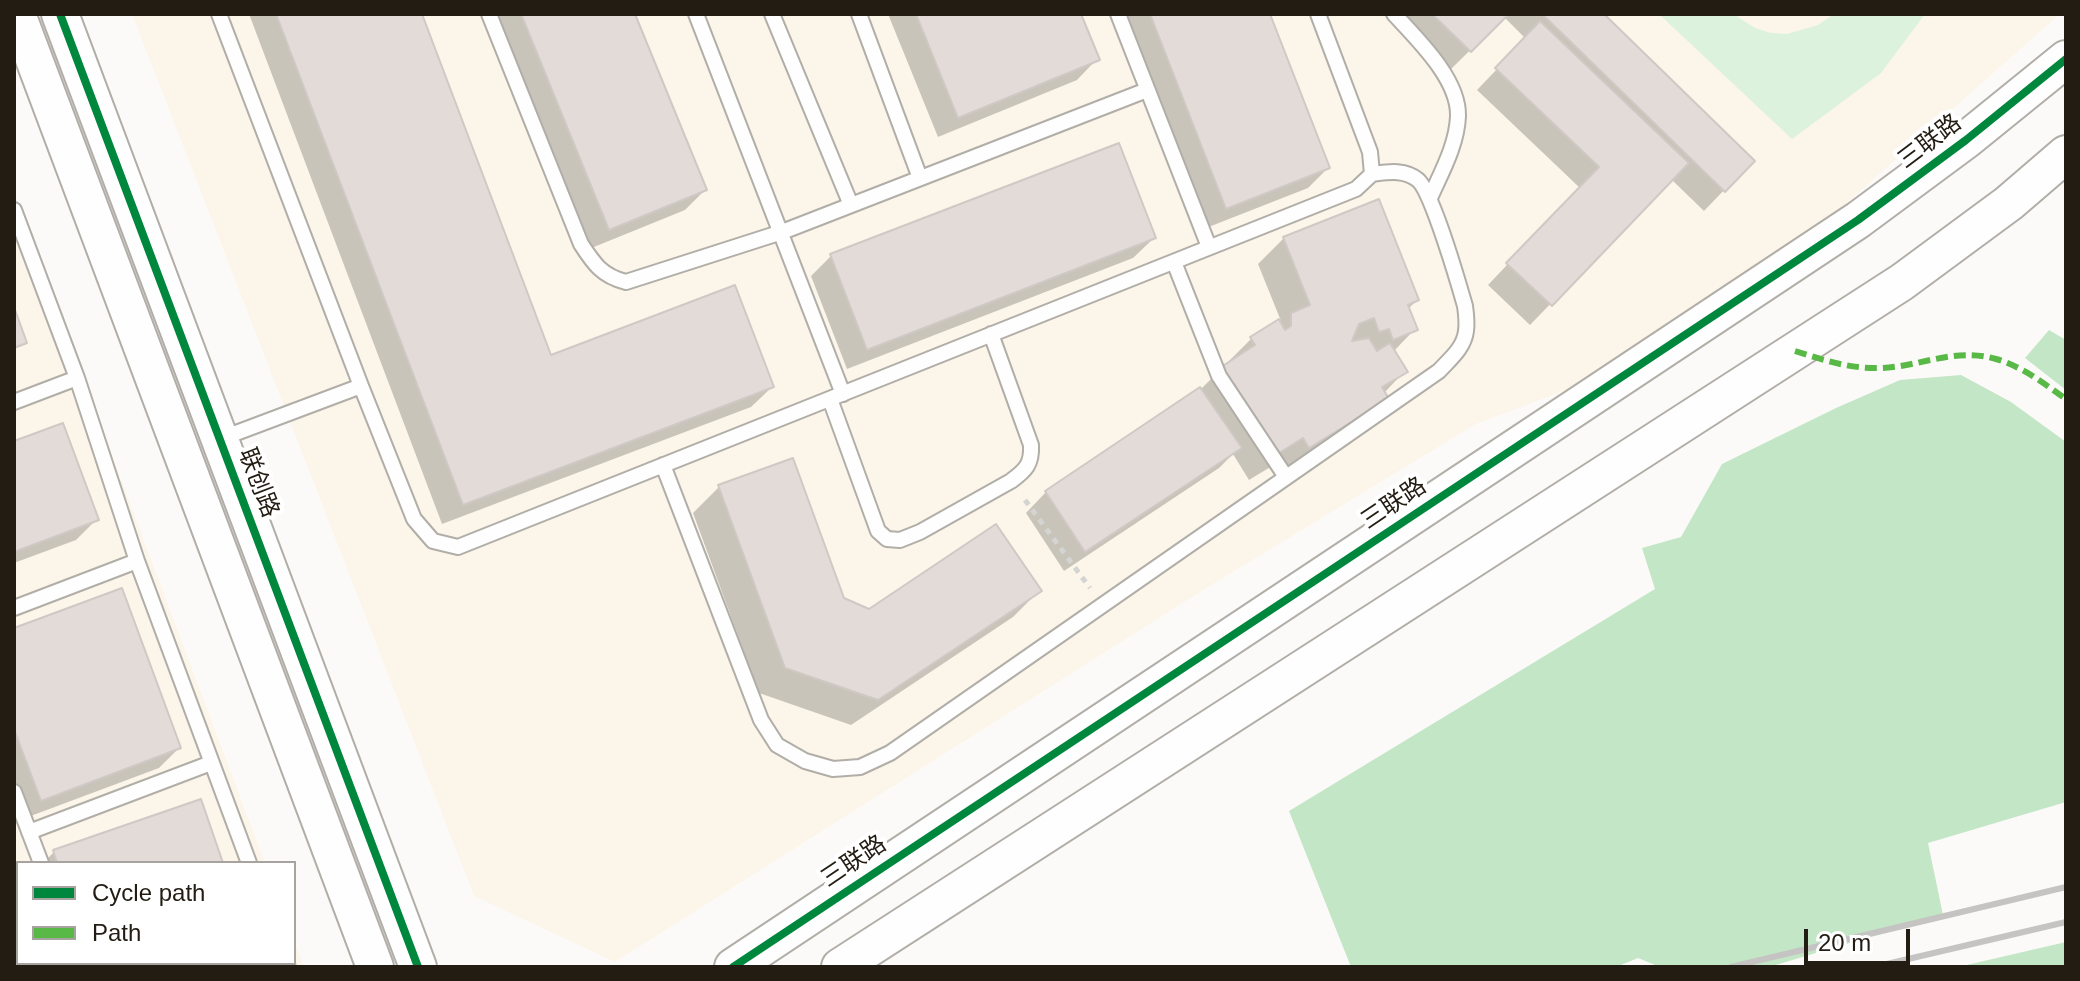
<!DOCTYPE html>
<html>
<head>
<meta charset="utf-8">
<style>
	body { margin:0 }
	#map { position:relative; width:2080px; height:981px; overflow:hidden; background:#fcfaf8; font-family:Arial,sans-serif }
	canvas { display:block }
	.frame { position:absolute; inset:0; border:16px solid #221c12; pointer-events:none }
	.legend { position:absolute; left:16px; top:861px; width:280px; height:104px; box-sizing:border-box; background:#fff; border:2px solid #a7a4a0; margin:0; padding:10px 14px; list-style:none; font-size:24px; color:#221c12 }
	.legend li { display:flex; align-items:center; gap:16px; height:40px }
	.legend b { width:40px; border:2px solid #a7a4a0 }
	.scale { position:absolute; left:1804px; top:929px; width:106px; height:36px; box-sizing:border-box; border:4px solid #221c12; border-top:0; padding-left:10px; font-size:24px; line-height:28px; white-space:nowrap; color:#221c12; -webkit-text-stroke:6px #fff; paint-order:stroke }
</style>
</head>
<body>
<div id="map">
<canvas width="2080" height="981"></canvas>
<div class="frame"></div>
<ul class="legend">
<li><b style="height:10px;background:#00873e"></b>Cycle path</li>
<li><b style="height:10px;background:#58b947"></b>Path</li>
</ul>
<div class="scale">20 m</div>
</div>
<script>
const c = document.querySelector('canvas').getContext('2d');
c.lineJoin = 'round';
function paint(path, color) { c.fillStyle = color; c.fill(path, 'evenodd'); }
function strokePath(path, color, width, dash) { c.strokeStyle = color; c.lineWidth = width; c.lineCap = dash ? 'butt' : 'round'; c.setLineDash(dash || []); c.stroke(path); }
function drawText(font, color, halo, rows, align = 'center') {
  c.font = font + ' Arial,"Noto Sans SC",sans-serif'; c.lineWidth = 8; c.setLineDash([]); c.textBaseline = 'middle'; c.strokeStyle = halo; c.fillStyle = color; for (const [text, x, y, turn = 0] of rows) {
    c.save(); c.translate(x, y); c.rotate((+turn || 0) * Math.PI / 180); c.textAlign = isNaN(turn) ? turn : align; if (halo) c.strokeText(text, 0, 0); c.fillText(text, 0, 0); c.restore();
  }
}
paint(new Path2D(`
	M132,14H2060L1825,222L1664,353L1476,424L1208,587L615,962L474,896Z
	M14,194L265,863H18V963H294V940L304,967H14Z`), '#fcf5e9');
paint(new Path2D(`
	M1659,14H1733L1755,28L1771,33L1787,34L1818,25L1834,14H1925L1881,73L1792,139Z`), '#dcf2dd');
paint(new Path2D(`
	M2049,330L2066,340V390L2025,358Z
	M1961,375L2011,402L2066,442V802L1928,843L1943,915L1769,967H1660L1638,958L1616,967H1351L1289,811L1655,589L1642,548L1681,537L1722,464L1836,408L1900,380Z
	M2066,942V967H1958Z`), '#c2e6c6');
paint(new Path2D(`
	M249,14H420L550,358L772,387L751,407L442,524Z
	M493,14H633L705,190L685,210L589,249Z
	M888,14H1079L1097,59L1077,80L938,137Z
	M1122,14H1267L1328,168L1308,188L1206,228Z
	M1392,14H1601L1752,161L1704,211L1671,179L1530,325L1488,285L1580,188L1477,90L1526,39L1504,17L1449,71Z
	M1154,238L1133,258L847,369L811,276L831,256Z
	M1284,238L1417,300L1408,309L1415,329L1393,352L1405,371L1383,394L1361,425L1283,472L1277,463L1249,480L1233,454L1219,468L1064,571L1026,513L1046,492L1200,390L1251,339L1281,321L1258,264Z
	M14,443L96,520L76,540L14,563Z
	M719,487L843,599L869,611L1039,591L1013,617L851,725L759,693L693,513Z
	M14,630L179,748L159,768L20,820L14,803Z
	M54,852L221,863H43Z
	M65,963H256V964L254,967H67Z`), '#0003');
const building = new Path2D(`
	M276,14H422L551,355L735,285L774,387L463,505Z
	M521,14H635L707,190L609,230Z
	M916,14H1081L1100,60L958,118Z
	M1150,14H1270L1330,168L1226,209Z
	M1432,14H1509L1471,52Z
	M1542,14H1604L1755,161L1725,192Z
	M1540,21L1689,163L1552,306L1506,263L1599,167L1495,68Z
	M1119,143L1156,238L867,350L830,254Z
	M1379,199L1419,300L1408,305L1418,330L1393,340L1389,329L1379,332L1374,318L1359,324L1352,341L1369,338L1377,351L1390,343L1408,372L1382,387L1389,399L1309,448L1303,438L1276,455L1221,367L1255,345L1250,337L1279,319L1285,330L1291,326V313L1310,305L1283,237Z
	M14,307L27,343L14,348Z
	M1200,387L1242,448L1085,552L1045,491Z
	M63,423L99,520L14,552V441Z
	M793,458L844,598L869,609L996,524L1042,591L878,700L785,668L718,485Z
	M122,588L181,748L41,801L14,729V628Z
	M201,799L223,863H57L53,850Z
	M92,963H258L259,965L253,967H94Z`);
paint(building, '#e2dbd7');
strokePath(building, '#cfc8c5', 2);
const service = new Path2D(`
	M219,14L361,386L414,519L433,541L458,547L1356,189L1372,174L1370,152L1318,14
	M489,14L581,244C594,264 602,276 626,282L782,232L1147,90
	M696,14L843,394
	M772,14L851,205
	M859,14L920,178
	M1118,14L1209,247
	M1394,14C1417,39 1459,79 1458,116C1457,145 1441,173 1430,198
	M14,210L77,378L137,561L14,608
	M1174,262L1219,376L1286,477
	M830,399L878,531L887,539L900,540L920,532L1011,481C1026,470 1032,464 1031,445L991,334
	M14,402L77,378
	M220,439L361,386
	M663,465L761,720L777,745L805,761L833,769L860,767L890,753L1439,371C1450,359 1464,348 1466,331C1467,324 1466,313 1465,306C1459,285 1432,192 1418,180C1405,169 1388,172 1372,174
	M137,561L249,863
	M14,792L41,863
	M29,832L211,763
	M79,963L80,967
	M286,963L288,967`);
const tertiary = new Path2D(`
	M17,14L375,967
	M60,14L418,967
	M733,967L1858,220L1966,140L2066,59
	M840,967L1902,282L2009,203L2066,154`);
strokePath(service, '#b1aea8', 18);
strokePath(tertiary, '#b1aea8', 40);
strokePath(new Path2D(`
	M1025,500L1090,588`), '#d4d4d3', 5, [6, 6]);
strokePath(service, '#fffefe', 14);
strokePath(tertiary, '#fffefe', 36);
strokePath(new Path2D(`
	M1731,967L2066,887
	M1874,967L2066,922`), '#c5c4c3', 6);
strokePath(new Path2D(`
	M1795,351C1823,360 1850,369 1880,368C1920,367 1954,347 1996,359C2023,367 2043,383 2066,399`), '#58b947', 6, [12, 6]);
strokePath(new Path2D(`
	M60,14L418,967
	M733,967L1858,220L1966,140L2066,59`), '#00873e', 8);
drawText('24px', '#221c12', '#fff', [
	["三联路",1930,142,-37],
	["联创路",258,483,69],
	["三联路",1394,504,-34],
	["三联路",854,862,-34]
]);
</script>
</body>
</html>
